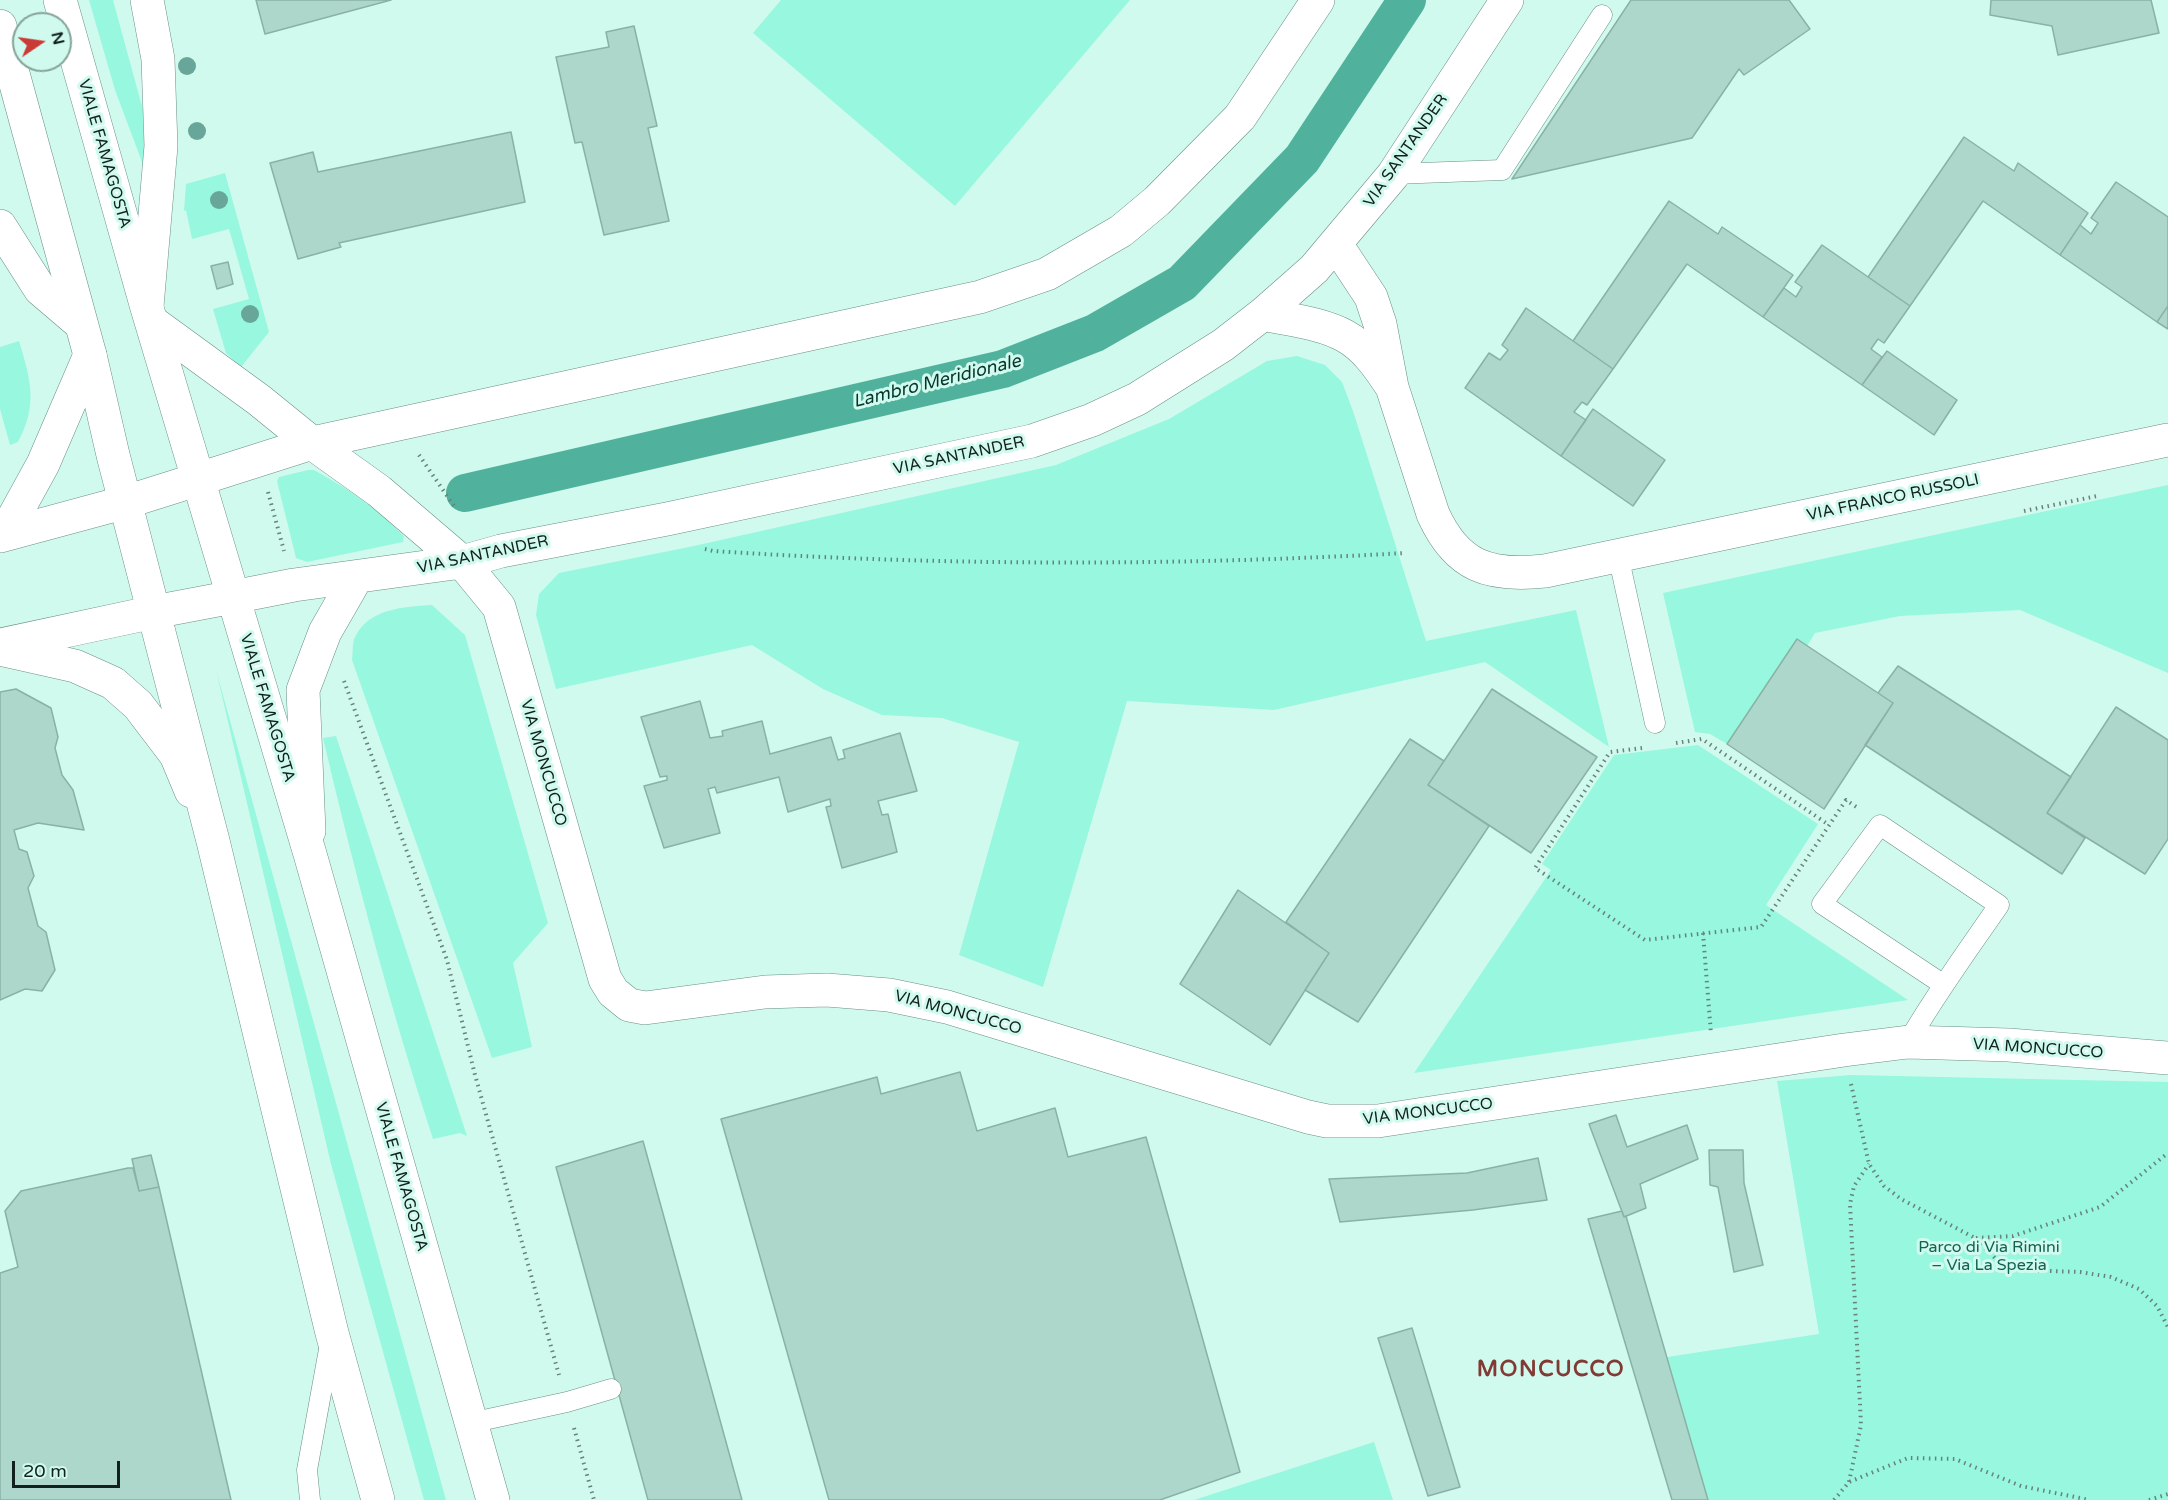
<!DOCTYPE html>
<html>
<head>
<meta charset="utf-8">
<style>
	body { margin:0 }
	#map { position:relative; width:2168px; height:1500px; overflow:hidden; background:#d1faee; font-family:"Varela Round",sans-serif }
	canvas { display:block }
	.north { position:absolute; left:12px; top:12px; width:60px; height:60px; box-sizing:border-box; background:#d1faee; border:2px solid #85a39a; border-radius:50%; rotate:77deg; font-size:16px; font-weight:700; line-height:24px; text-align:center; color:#12211d }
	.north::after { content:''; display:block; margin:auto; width:21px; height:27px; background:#ca3b37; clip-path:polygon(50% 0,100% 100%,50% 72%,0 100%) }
	.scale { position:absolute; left:12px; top:1461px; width:108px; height:27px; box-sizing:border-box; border:3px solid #12211d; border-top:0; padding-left:8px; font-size:18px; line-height:21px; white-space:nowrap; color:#12211d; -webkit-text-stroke:4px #d1faee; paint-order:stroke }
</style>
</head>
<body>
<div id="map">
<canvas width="2168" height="1500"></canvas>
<div class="north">N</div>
<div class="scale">20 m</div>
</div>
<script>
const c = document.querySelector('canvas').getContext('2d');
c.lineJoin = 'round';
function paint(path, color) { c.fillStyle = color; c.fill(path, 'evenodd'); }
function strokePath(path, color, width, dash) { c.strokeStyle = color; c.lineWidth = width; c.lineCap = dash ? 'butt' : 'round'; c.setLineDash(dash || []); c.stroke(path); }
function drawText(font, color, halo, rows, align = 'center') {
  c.font = font + ' "Varela Round",sans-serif'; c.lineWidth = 6; c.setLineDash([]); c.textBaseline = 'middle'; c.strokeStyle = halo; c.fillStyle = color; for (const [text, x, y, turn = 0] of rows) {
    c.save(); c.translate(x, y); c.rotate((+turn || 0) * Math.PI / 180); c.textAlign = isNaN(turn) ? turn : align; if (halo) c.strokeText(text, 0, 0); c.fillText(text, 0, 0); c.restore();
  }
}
paint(new Path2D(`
	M89,0H113L143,110L145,170L115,90Z
	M781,0H1130L955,206L753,33Z
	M225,173L269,332L241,367L226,353L213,309L249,299L229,229L192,239L186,210L184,211L186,184Z
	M19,341C31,381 38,404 18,442L10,445L0,409V347Z
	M1297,356L1325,365L1342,382L1353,411L1426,641L1576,610L1609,747L1485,662L1274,710L1127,701L1043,987L959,955L1019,742L942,718L882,715L823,689L752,645L556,689L536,615L539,594L559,573L694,546L1056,465L1169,419L1267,361Z
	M308,470H314C349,489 376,508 404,536L403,542L307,562L296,558L277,481L279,477Z
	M2168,485V673L2020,610L1900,616L1815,633L1807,646L1797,640L1727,744L1710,734L1695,732L1663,593Z
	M432,605L465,635L548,923L513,963L532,1047L492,1058L352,660C353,654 352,643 355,637C369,608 404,607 432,605Z
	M216,670L446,1500H424L331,1164Z
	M336,736L467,1136L460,1133L433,1139C390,1008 355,874 323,738Z
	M1698,745L1818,824L1766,905L1908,1000L1414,1073L1551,870L1542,864L1614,755Z
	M1851,1075L2168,1082V1500H1708L1667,1357L1819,1334L1777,1081Z
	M1374,1442L1393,1500H1194Z`), '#98f7df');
strokePath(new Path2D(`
	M465,493L1003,369L1095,333L1182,283L1302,159L1407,0`), '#50b29d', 38);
const building = new Path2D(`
	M256,0H391L265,34Z
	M1631,0H1789L1810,29L1744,75L1739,69L1692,138L1512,179Z
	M1991,0H2151L2159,33L2058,55L2052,26L1990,15Z
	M634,26L657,126L648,128L669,221L604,235L582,142L575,143L556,57L609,47L606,32Z
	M511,132L525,202L339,243L341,247L298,259L270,163L313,152L318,172Z
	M1964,137L2014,171L2018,163L2088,213L2060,255L1983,201L1910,306L1868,277Z
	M2116,182L2168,217V306L2157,322L2060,255L2080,225L2091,234L2098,223L2091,218Z
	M1669,201L1718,234L1722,227L1793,275L1763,317L1687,264L1613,369L1573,341Z
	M1822,245L1910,306L1884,343L1878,339L1871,349L1882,357L1862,385L1763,317L1784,288L1796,297L1802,287L1795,282Z
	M228,262L233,284L217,289L211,266Z
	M2168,306V329L2157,322Z
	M1526,308L1613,369L1587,405L1582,402L1574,412L1586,420L1561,456L1465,388L1489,353L1500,360L1508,350L1502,345Z
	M1887,351L1957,400L1934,435L1862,385Z
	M1593,409L1665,460L1633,506L1561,456Z
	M1797,639L1893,703L1824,809L1727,744Z
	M1898,666L2071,777L2047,813L2085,838L2062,874L1865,745L1893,703L1878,693Z
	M16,689L51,708L58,737L55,748L62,775L73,790L84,830L38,823L14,830L19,849L27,852L34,876L28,888L38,926L46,932L55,970L42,991L25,989L0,1000V692Z
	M1492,689L1597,757L1531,853L1428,785Z
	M700,701L710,738L723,736L722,731L762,721L770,754L831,737L838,760L845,758L843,750L900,733L917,791L878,801L882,815L888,814L897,852L842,868L826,807L831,806L830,799L788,812L779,777L717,793L715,787L708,789L720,833L664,848L644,786L667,780V776L660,777L641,717Z
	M2116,707L2168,740V839L2145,874L2047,813Z
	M1410,739L1444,761L1428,785L1489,826L1358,1022L1305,990L1329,953L1286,922Z
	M1238,890L1329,953L1270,1045L1180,984Z
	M960,1072L977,1131L1055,1108L1068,1157L1146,1137L1240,1472L1160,1500H829L721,1119L877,1077L881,1094Z
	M1616,1115L1627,1147L1687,1125L1698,1159L1640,1184L1646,1208L1624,1217L1589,1124Z
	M643,1141L742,1500H648L556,1167Z
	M1709,1150H1743L1744,1183L1763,1265L1734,1272L1718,1187L1710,1185Z
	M151,1155L159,1187L139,1191L132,1159Z
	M1538,1158L1547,1200L1473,1210L1340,1222L1329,1179L1467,1173Z
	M128,1168H133L139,1191L159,1187L231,1500H0V1273L18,1267L5,1211L21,1191Z
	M1622,1211L1624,1217L1626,1216L1708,1500H1672L1588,1219Z
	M1412,1328L1460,1487L1428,1496L1378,1338Z`);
paint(building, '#aed7cc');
strokePath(building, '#8ab1a6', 1.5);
const service = new Path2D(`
	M1393,174L1502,170L1602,15
	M1618,555L1655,723
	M1908,1042C1935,995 1968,950 1999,905L1880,825L1822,904L1944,985
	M470,1423L567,1402L611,1389
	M310,1500L307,1470L330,1344`);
const minor = new Path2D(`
	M147,0L158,59L161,146L147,306
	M0,226L40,289L81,324
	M1336,244L1371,297L1380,324L1392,387L1433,514C1457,567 1489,577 1545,571L2168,440
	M1263,314C1289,320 1322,323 1345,336C1365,347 1378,366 1390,384
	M152,322L259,400L312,443L379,491L462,562L499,607L605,979L613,992L629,1005L645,1008L765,992L827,990L889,995L947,1007L1308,1117L1327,1121H1378L1844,1050L1908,1042L2009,1045L2168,1058
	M199,479L312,443L980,297L1047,274L1121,231L1157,201L1240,117L1318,0
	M4,535L43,464L90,355
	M0,536L126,502
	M233,597L294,585L462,562L501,551L667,519L1032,441L1092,420L1137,399L1223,345L1263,314L1314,269L1393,175L1507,0
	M0,645L154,612
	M0,649L75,666L113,683L138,705L176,755L191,791
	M309,831L303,690L325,632L356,578`);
const secondary = new Path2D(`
	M60,0L147,308L310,854L493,1500
	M0,26L90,355L113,455L213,841L332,1333L378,1500
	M126,502L199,479
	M154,612L233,597`);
strokePath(service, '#698f85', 21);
strokePath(minor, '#698f85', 34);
strokePath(secondary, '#698f85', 34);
strokePath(new Path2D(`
	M419,455L454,506
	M268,492L284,551
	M2024,511L2097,496
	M705,549L713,551C943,566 1175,566 1405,553
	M344,681L447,960L475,1075L559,1375
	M1676,743L1702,739L1829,825
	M1642,748L1610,752L1535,868L1645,940L1761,927L1846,800L1858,808
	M1703,933L1711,1034
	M1851,1084L1869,1164L1884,1186L1901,1199L1975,1238L1996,1259L2018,1270L2080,1272L2111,1277L2139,1289L2157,1306L2168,1327
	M1976,1238L2013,1236L2100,1207L2168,1153
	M574,1428L594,1500
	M1849,1482L1861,1425L1850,1204L1854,1186L1869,1164
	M1834,1500L1849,1482L1908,1458L1955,1459L2021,1486L2090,1500
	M2149,1500L2168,1494`), '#68837c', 4, [1.5, 4.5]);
strokePath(service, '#fff', 20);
strokePath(minor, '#fff', 33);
strokePath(secondary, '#fff', 33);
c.fillStyle = '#68a699';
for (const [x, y] of [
	[187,66],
	[197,131],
	[219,200],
	[250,314]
]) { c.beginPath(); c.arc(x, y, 9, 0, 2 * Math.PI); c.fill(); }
drawText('16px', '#12211d', '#d1faee', [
	["VIA SANTANDER",1406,151,-55],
	["VIALE FAMAGOSTA",104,154,74],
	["VIA SANTANDER",959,456,-12],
	["VIA FRANCO RUSSOLI",1893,498,-12],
	["VIA SANTANDER",483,555,-12],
	["VIALE FAMAGOSTA",267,708,73],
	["VIA MONCUCCO",543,763,74],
	["VIA MONCUCCO",958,1013,15],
	["VIA MONCUCCO",2038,1049,4],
	["VIA MONCUCCO",1428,1112,-7],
	["VIALE FAMAGOSTA",401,1177,74]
]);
drawText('16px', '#126253', '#d1faee', [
	["Parco di Via Rimini",1989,1248],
	["– Via La Spezia",1989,1266]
]);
drawText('italic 18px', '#04342b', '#d1faee', [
	["Lambro Meridionale",937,382,-14]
]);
c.letterSpacing = '1.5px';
drawText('bold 22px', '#823a34', '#d1faee', [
	["MONCUCCO",1551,1370]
]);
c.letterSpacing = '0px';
</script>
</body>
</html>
